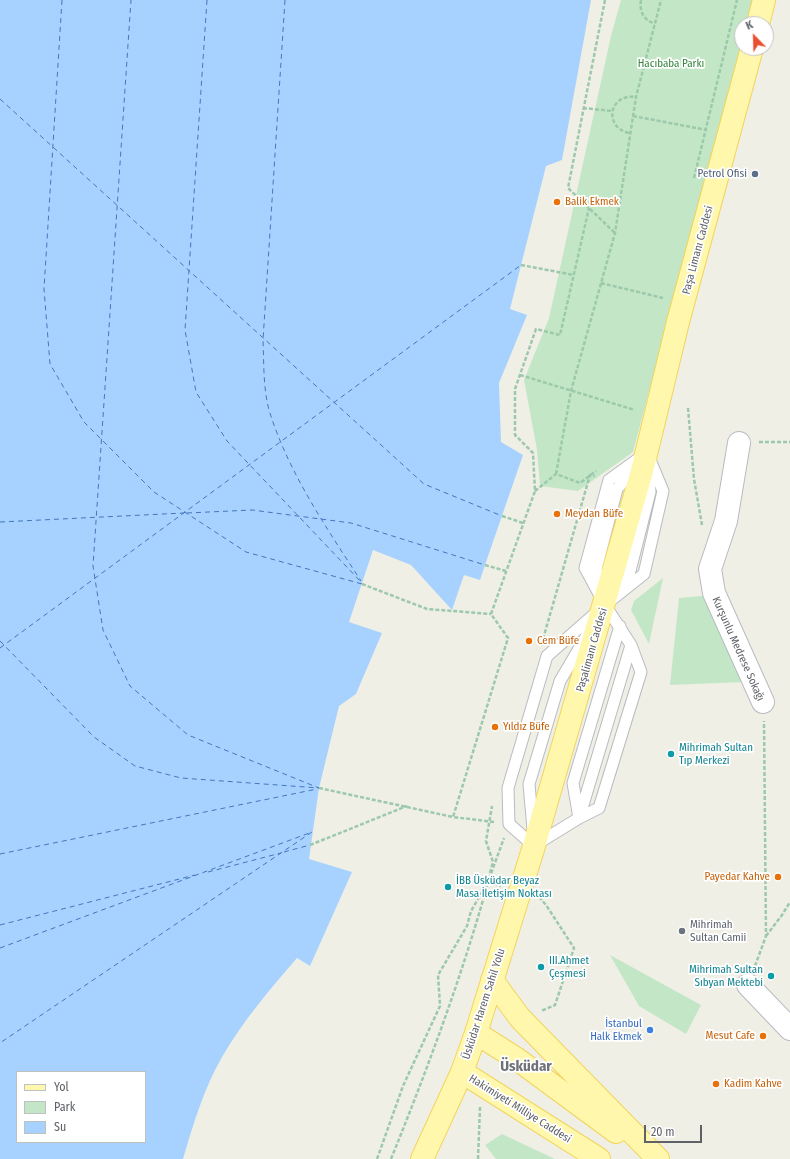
<!DOCTYPE html>
<html>
<head>
<meta charset="utf-8">
<style>
	body { margin:0 }
	#map { position:relative; width:790px; height:1159px; overflow:hidden; background:#f0efe6; font-family:"Fira Sans Condensed",sans-serif }
	canvas { display:block }
	.legend { position:absolute; left:16px; top:1071px; width:130px; height:72px; box-sizing:border-box; background:#fff; border:1px solid #bfc0c2; margin:0; padding:5px 7px; list-style:none; font-size:12px; color:#5e6167 }
	.legend li { display:flex; align-items:center; gap:8px; height:20px }
	.legend b { width:20px; border:1px solid #bfc0c2 }
	.north { position:absolute; left:734px; top:16px; width:40px; height:40px; box-sizing:border-box; background:#fff; border:1px solid #bfc0c2; border-radius:50%; rotate:337deg; font-size:11px; font-weight:700; line-height:16px; text-align:center; color:#5e6167 }
	.north::after { content:''; display:block; margin:auto; width:14px; height:18px; background:#eb4e31; clip-path:polygon(50% 0,100% 100%,50% 72%,0 100%) }
	.scale { position:absolute; left:644px; top:1125px; width:58px; height:18px; box-sizing:border-box; border:2px solid #5e6167; border-top:0; padding-left:5px; font-size:12px; line-height:14px; white-space:nowrap; color:#5e6167; -webkit-text-stroke:3px #fff; paint-order:stroke }
</style>
</head>
<body>
<div id="map">
<canvas width="790" height="1159"></canvas>
<ul class="legend">
<li><b style="height:5px;background:#fff8ac"></b>Yol</li>
<li><b style="height:11px;background:#c3e7c6"></b>Park</li>
<li><b style="height:11px;background:#a7d2ff"></b>Su</li>
</ul>
<div class="north">K</div>
<div class="scale">20 m</div>
</div>
<script>
const c = document.querySelector('canvas').getContext('2d');
c.lineJoin = 'round';
function paint(path, color) { c.fillStyle = color; c.fill(path, 'evenodd'); }
function strokePath(path, color, width, dash) { c.strokeStyle = color; c.lineWidth = width; c.lineCap = dash ? 'butt' : 'round'; c.setLineDash(dash || []); c.stroke(path); }
function drawText(font, color, halo, rows, align = 'center') {
  c.font = font + ' "Fira Sans Condensed",sans-serif'; c.lineWidth = 3.5; c.setLineDash([]); c.textBaseline = 'middle'; c.strokeStyle = halo; c.fillStyle = color; for (const [text, x, y, turn = 0] of rows) {
    c.save(); c.translate(x, y); c.rotate((+turn || 0) * Math.PI / 180); c.textAlign = isNaN(turn) ? turn : align; if (halo) c.strokeText(text, 0, 0); c.fillText(text, 0, 0); c.restore();
  }
}
paint(new Path2D(`
	M621,0H753L747,24H742V42L633,452L578,491L540,486L537,450L524,380L549,318L611,36Z
	M663,578L649,644L631,610L634,601Z
	M711,595L744,682L670,685L679,598Z
	M610,955L701,1005L686,1034L639,1006Z
	M502,1134L555,1159H496L485,1145Z`), '#c3e7c6');
paint(new Path2D(`
	M0,0H591L562,160L546,166L510,309L527,315L499,383L501,442L523,455L485,565L480,580L464,575L452,610L411,565L373,550L349,622L382,633L356,694L339,706L319,788L309,859L352,872L310,966L297,958C270,989 243,1021 222,1057C204,1088 193,1125 183,1159H0ZM17,1072H145V1142H17Z`), '#a7d2ff');
strokePath(new Path2D(`
	M62,0L44,289L50,364L84,422L154,492L246,552L362,584
	M207,0L185,330L196,392L227,441L362,583
	M285,0L263,340C264,363 263,387 269,410C288,472 326,527 361,581
	M0,99L424,484L502,516
	M187,513L252,510L351,523L485,565
	M0,522L184,513
	M0,641L94,737L135,766L181,778L319,788L188,735L130,686L103,630L93,566L131,0
	M0,648L521,265
	M284,852L310,845
	M0,854L317,789
	M208,872L281,853
	M0,925L195,875
	M0,948L312,832L0,1043`), '#4476bc', 1, [5, 4]);
const lane = new Path2D(`
	M620,588L628,579L650,492L648,471
	M601,589L596,569L617,489L637,465
	M580,815L631,645
	M579,818L573,783L620,626
	M533,829L529,784L560,681L587,635
	M535,845L579,818L599,808L641,672L631,645L605,605L585,568L609,480L645,454
	M534,846L509,824L508,788L547,656L605,605L644,574L663,491L648,455`);
const street = new Path2D(`
	M739,443L726,521L710,569L714,593L763,702
	M748,985L790,1029`);
const primary = new Path2D(`
	M758,24L764,0
	M492,980L520,1018L658,1159
	M476,1033L517,1059L616,1132
	M462,1072L599,1159
	M422,1159L462,1072L476,1033L534,846L642,471L678,322L752,48`);
strokePath(lane, '#b8bbc0', 13);
strokePath(street, '#b8bbc0', 24);
strokePath(primary, '#f3d45c', 24);
strokePath(new Path2D(`
	M605,0L568,188L615,233
	M641,0C639,12 644,20 655,24
	M583,108L612,111
	M633,116L707,130
	M629,133C603,127 609,93 636,97
	M694,178L737,0
	M521,265L574,275
	M601,283L663,298
	M520,375L635,410
	M688,408L694,479L702,525
	M759,442H790
	M556,474L571,391L615,233L636,97L661,0
	M535,491L556,474L580,483L596,471
	M502,516L523,523
	M485,565L506,571
	M362,584L427,609L491,614
	M543,639L590,475L595,476
	M319,788L453,817
	M494,822L453,817L508,638L491,614L535,491L533,453L515,435V389L536,329L560,335L589,208
	M310,845L407,806
	M490,873L493,862L486,841L492,806
	M488,882L501,886
	M539,897L546,905L574,948L555,1005L541,1011
	M766,936L782,915L790,902
	M755,966L766,936L764,721
	M377,1159L403,1086L440,1006L438,975L467,926L471,911L488,882L504,838
	M391,1159C427,1070 461,979 487,886
	M478,1159L480,1107`), '#9cc8ac', 2.5, [4, 2]);
strokePath(lane, '#fff', 11);
strokePath(street, '#fff', 22);
strokePath(primary, '#fff8ac', 22);
for (const [x, y, r, color] of [
	[755,174,4,"#5c6f8a"],
	[557,202,4,"#e8710a"],
	[557,514,4,"#e8710a"],
	[529,641,4,"#e8710a"],
	[495,727,4,"#e8710a"],
	[671,754,4,"#0f9aa8"],
	[778,877,4,"#e8710a"],
	[448,887,4,"#0f9aa8"],
	[682,931,4,"#6b7280"],
	[541,967,4,"#0f9aa8"],
	[771,976,4,"#0f9aa8"],
	[650,1030,4,"#3f7fe0"],
	[763,1036,4,"#e8710a"],
	[716,1084,4,"#e8710a"]
]) { const dot = new Path2D(); dot.arc(x, y, r, 0, 2 * Math.PI); c.fillStyle = color; c.fill(dot); strokePath(dot, '#fff', 1.5); }
drawText('11px', '#35863f', '#fff', [
	["Hacıbaba Parkı",671,64]
]);
drawText('11px', '#4e5e75', '#fff', [
	["Petrol Ofisi",747,174]
], 'right');
drawText('11px', '#c56008', '#fff', [
	["Balik Ekmek",565,202],
	["Meydan Büfe",565,514],
	["Cem Büfe",537,641],
	["Yıldız Büfe",503,727],
	["Payedar Kahve",770,877,"right"],
	["Mesut Cafe",755,1036,"right"],
	["Kadim Kahve",724,1084]
], 'left');
drawText('11px', '#5e6167', '#fff', [
	["Paşa Limanı Caddesi",698,250,-75],
	["Kurşunlu Medrese Sokağı",738,649,66],
	["Paşalimanı Caddesi",592,650,-74],
	["Üsküdar Harem Sahil Yolu",484,1004,-72],
	["Hakimiyeti Milliye Caddesi",520,1109,32]
]);
drawText('11px', '#0d838f', '#fff', [
	["Mihrimah Sultan",679,748],
	["Tıp Merkezi",679,761],
	["İBB Üsküdar Beyaz",456,881],
	["Masa İletişim Noktası",456,894],
	["III.Ahmet",549,961],
	["Çeşmesi",549,974],
	["Mihrimah Sultan",763,970,"right"],
	["Sıbyan Mektebi",763,983,"right"]
], 'left');
drawText('11px', '#5b616d', '#fff', [
	["Mihrimah",690,925],
	["Sultan Camii",690,938]
], 'left');
drawText('11px', '#366cbe', '#fff', [
	["İstanbul",642,1024],
	["Halk Ekmek",642,1037]
], 'right');
drawText('bold 15px', '#6f7379', '#fff', [
	["Üsküdar",526,1067]
]);
</script>
</body>
</html>
